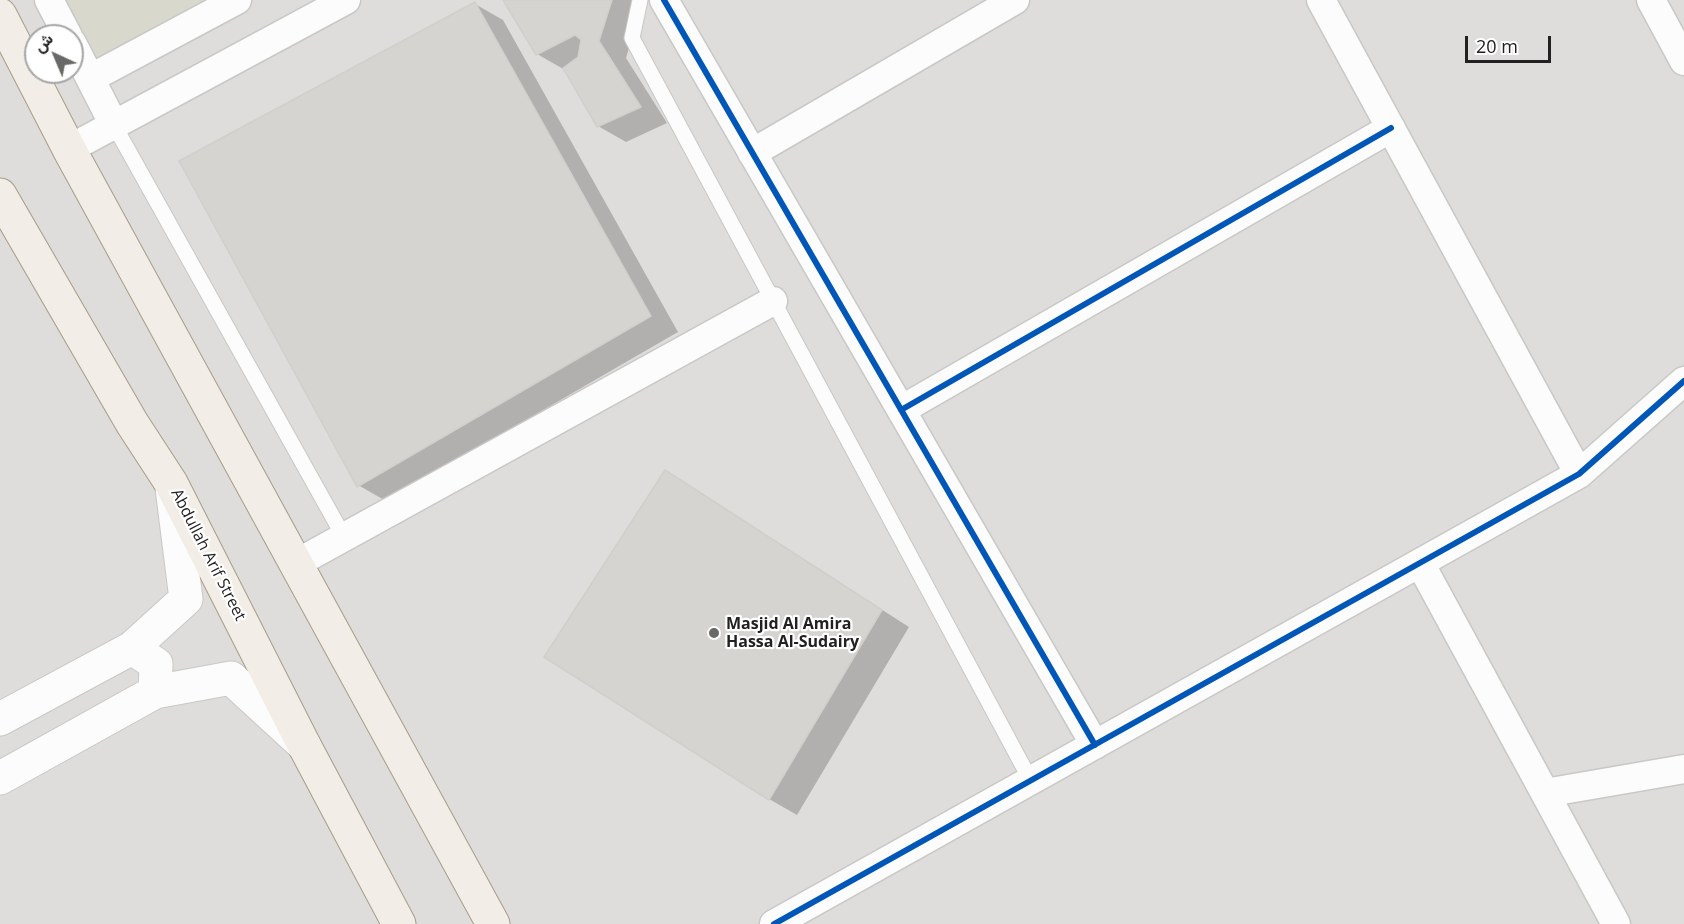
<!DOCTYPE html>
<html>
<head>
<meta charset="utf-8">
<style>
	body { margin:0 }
	#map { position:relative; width:1684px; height:924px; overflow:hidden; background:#efeeea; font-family:"Open Sans",Vazirmatn,sans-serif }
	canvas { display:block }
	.north { position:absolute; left:24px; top:24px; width:60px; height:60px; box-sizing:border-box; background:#fff; border:2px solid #a6a6a6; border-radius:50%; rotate:316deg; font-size:16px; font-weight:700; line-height:24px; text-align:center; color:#212121 }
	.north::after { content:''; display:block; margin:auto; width:21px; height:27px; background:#696967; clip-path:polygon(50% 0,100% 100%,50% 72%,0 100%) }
	.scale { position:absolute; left:1465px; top:36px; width:86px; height:27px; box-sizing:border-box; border:3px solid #212121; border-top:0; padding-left:8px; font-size:18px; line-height:21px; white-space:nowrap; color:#212121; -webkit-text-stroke:4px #fff; paint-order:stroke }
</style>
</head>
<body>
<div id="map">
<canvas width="1684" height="924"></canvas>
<div class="north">ش</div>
<div class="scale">20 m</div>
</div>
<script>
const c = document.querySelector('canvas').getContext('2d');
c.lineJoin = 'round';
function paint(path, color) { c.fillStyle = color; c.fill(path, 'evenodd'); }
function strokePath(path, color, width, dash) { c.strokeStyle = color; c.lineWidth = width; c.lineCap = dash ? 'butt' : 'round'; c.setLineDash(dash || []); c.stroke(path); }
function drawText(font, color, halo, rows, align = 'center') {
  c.font = font + ' "Open Sans",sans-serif'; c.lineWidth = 4.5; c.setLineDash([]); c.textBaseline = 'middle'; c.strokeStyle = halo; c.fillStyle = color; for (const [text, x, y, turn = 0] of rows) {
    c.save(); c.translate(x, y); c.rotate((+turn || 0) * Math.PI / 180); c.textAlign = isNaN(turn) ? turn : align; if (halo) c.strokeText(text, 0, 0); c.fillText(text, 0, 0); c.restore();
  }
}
paint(new Path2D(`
	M0,0H1684V924H0ZM36,36H72V72H36Z`), '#dedddb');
paint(new Path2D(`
	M62,0H214L95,64Z`), '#d8d8cc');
paint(new Path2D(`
	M505,0H643L626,58L667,123L626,142L598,126L565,70L537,54Z
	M475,4L503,20L678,332L386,501L358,485Z
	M666,472L909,627L797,815L769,799Z`), '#0003');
const building = new Path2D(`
	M503,0H612L599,41L641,107L597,127L563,68L578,57L581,40L575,35L536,55Z
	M475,2L651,316L357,487L179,161Z
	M665,470L882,610L769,800L544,657Z`);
paint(building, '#d6d4d1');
strokePath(building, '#d2cfcb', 1.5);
const service = new Path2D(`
	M640,0L632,38L1031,781
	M114,125L344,537`);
const minor = new Path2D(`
	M49,0L68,36
	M664,0L1095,745
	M1321,0L1579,474
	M1651,0L1684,61
	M72,43L114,125
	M91,78L237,0
	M69,149L346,0
	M752,153L1015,0
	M901,410L1391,128
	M297,563L773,301
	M1420,563L1616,924
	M1545,793L1684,769
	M774,924L1579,474L1684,381`);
const tertiary = new Path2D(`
	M132,648L156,664L155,692
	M0,719L132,648L186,599L172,488
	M0,778L155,692L231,678L304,745`);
const primary = new Path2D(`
	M0,15L69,149L493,924
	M0,195L132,423L171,483L304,745L399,924`);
strokePath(service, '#c8c8c6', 17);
strokePath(minor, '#c8c8c6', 31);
strokePath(tertiary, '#c8c8c6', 35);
strokePath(primary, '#a69d85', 35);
strokePath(service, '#fdfcfc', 15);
strokePath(minor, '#fdfcfc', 28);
strokePath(tertiary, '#fdfcfc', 33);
strokePath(primary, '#f2ede6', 33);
strokePath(new Path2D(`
	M664,0L1095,745
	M901,410L1391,128
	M774,924L1579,474L1684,381`), '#0057b8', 6);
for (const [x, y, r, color] of [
	[714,633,6,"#696967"]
]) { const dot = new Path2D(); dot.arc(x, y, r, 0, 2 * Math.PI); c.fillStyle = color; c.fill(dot); strokePath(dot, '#fff', 2); }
drawText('16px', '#212121', '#fff', [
	["Abdullah Arif Street",208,555,63]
]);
drawText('bold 16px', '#212121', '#fff', [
	["Masjid Al Amira",726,624],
	["Hassa Al-Sudairy",726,642]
], 'left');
</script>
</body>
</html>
